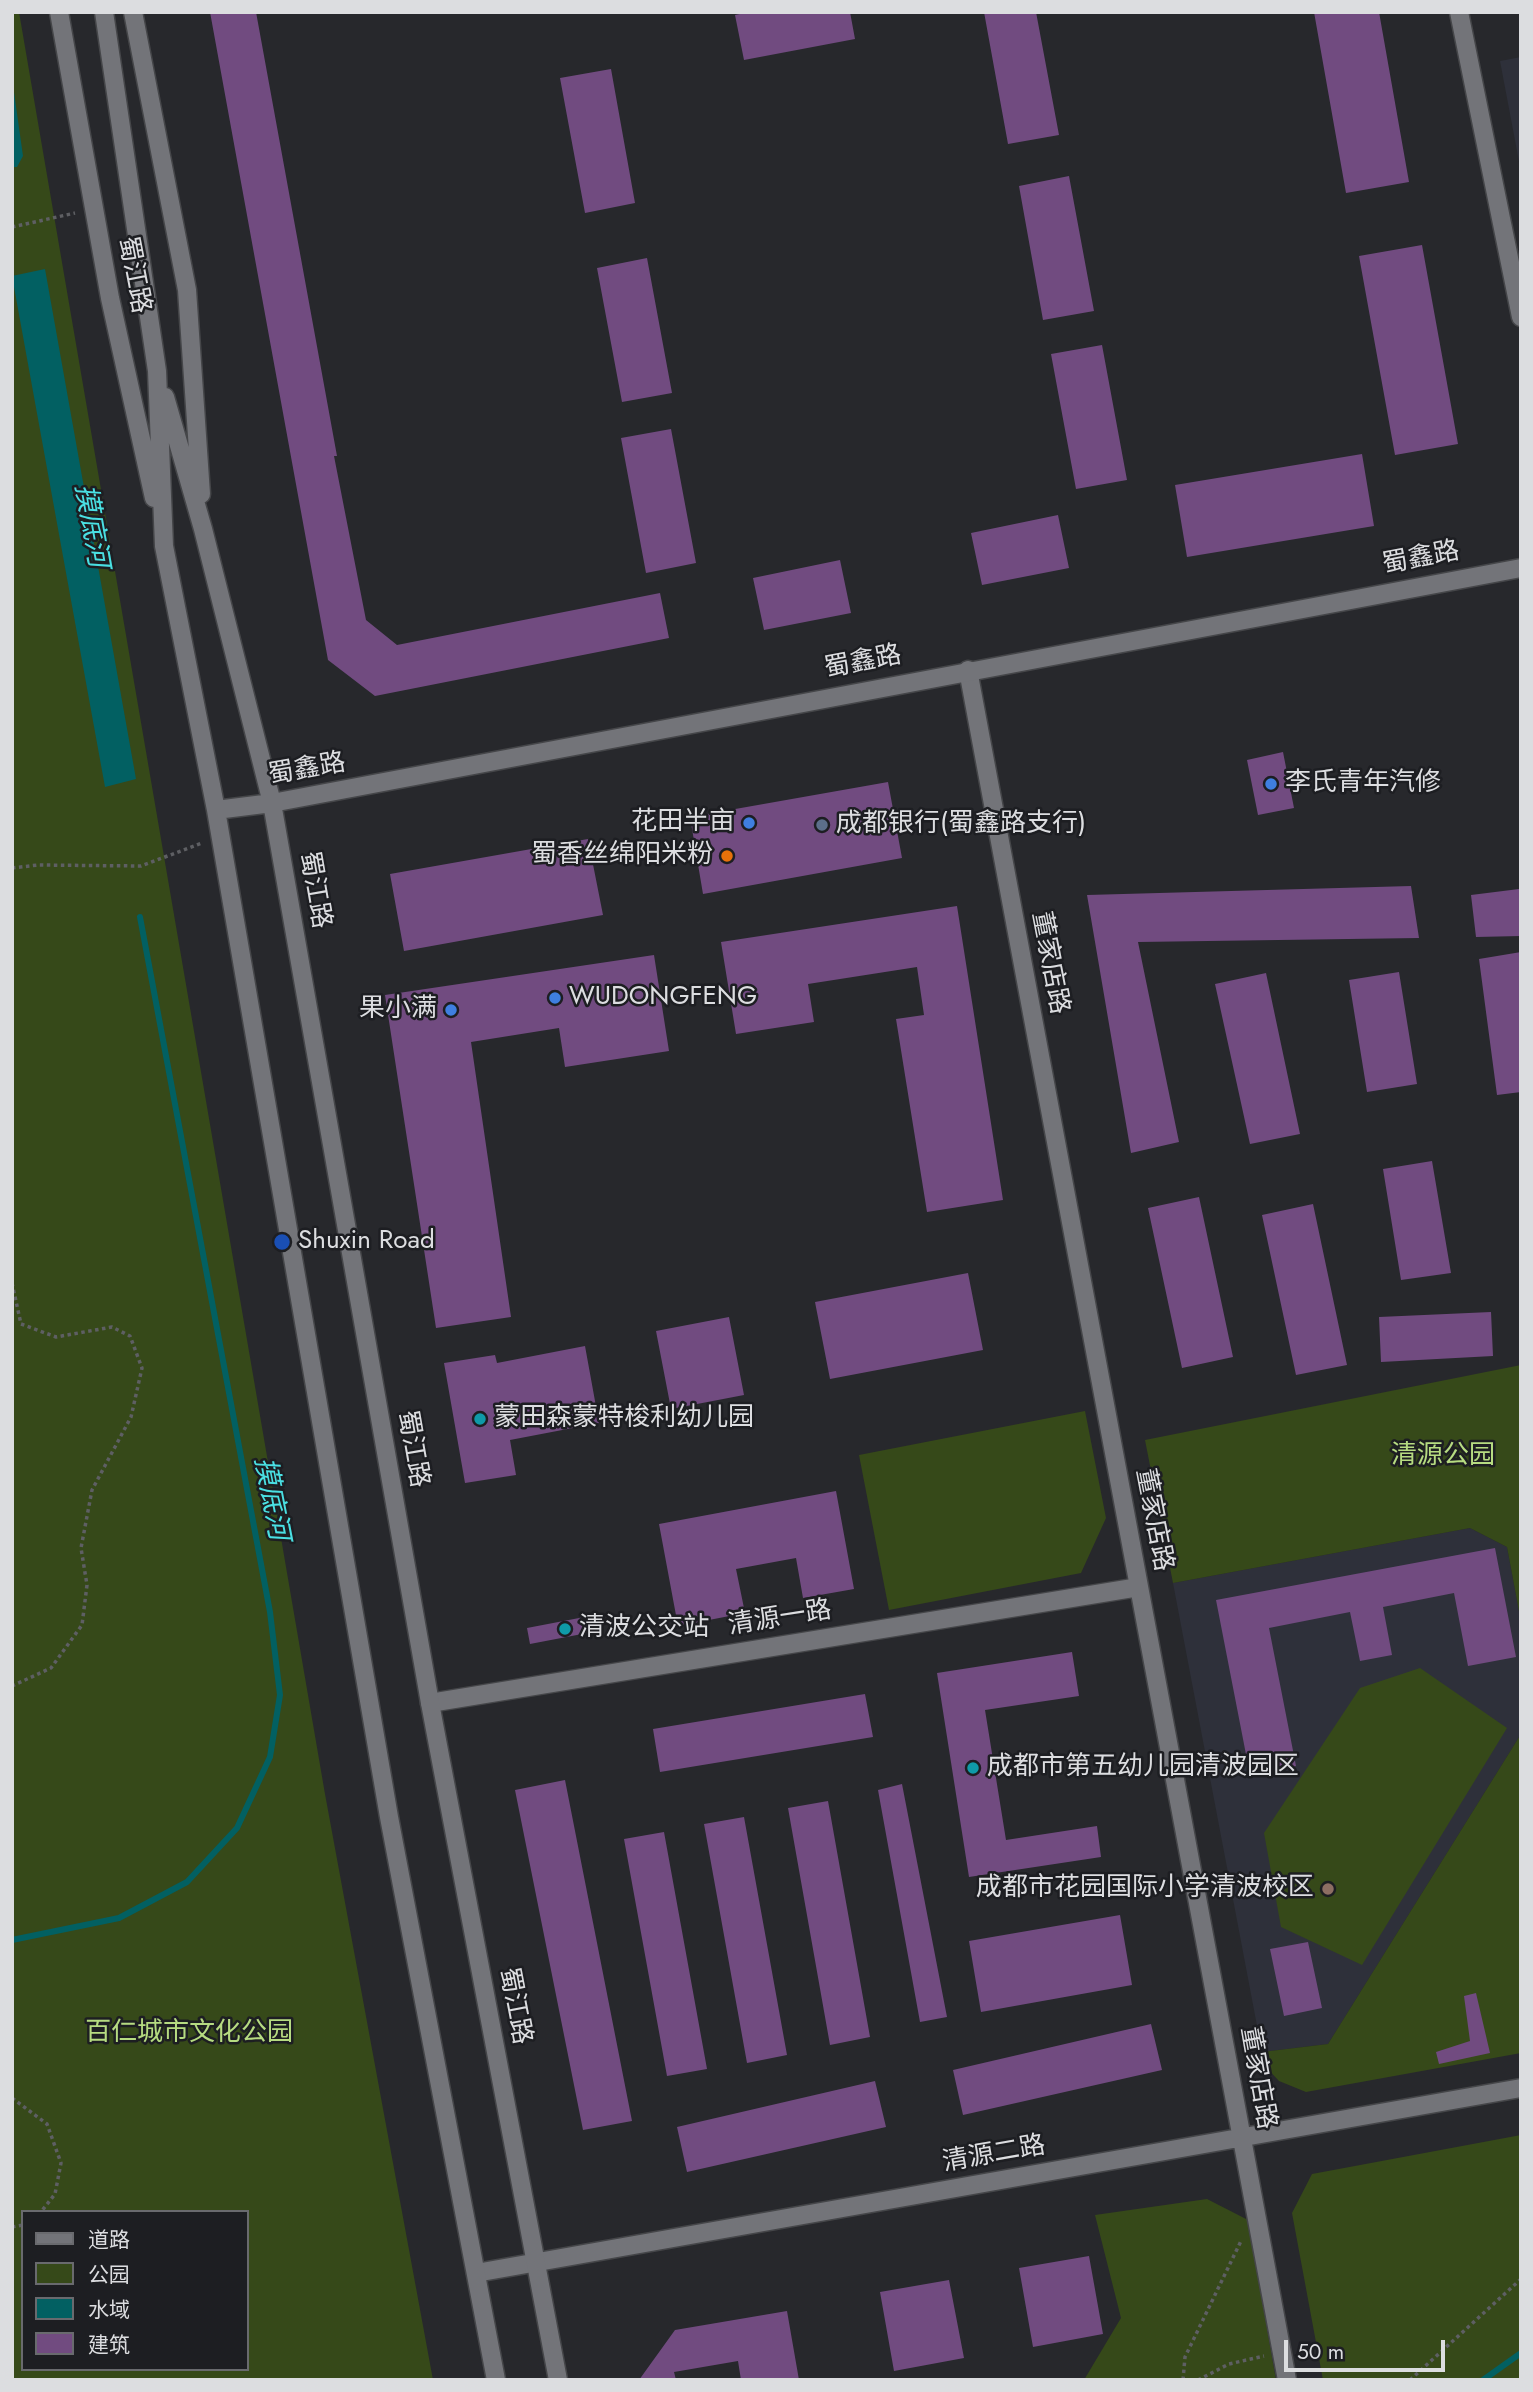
<!DOCTYPE html>
<html>
<head>
<meta charset="utf-8">
<style>
	body { margin:0 }
	#map { position:relative; width:1533px; height:2392px; overflow:hidden; background:#27282c; font-family:Jost,"Noto Sans SC",sans-serif }
	canvas { display:block }
	.frame { position:absolute; inset:0; border:14px solid #dcdde0; pointer-events:none }
	.legend { position:absolute; left:21px; top:2210px; width:228px; height:161px; box-sizing:border-box; background:#1d1e22; border:2px solid #696a6e; margin:0; padding:9px 12px; list-style:none; font-size:21px; color:#dcdde0 }
	.legend li { display:flex; align-items:center; gap:14px; height:35px }
	.legend b { width:35px; border:2px solid #696a6e }
	.scale { position:absolute; left:1284px; top:2340px; width:161px; height:32px; box-sizing:border-box; border:4px solid #dcdde0; border-top:0; padding-left:9px; font-size:21px; line-height:24px; white-space:nowrap; color:#dcdde0; -webkit-text-stroke:5px #1d1e22; paint-order:stroke }
</style>
</head>
<body>
<div id="map">
<canvas width="1533" height="2392"></canvas>
<div class="frame"></div>
<ul class="legend">
<li><b style="height:9px;background:#737479"></b>道路</li>
<li><b style="height:19px;background:#364919"></b>公园</li>
<li><b style="height:19px;background:#026062"></b>水域</li>
<li><b style="height:19px;background:#714b80"></b>建筑</li>
</ul>
<div class="scale">50 m</div>
</div>
<script>
const c = document.querySelector('canvas').getContext('2d');
c.lineJoin = 'round';
function paint(path, color) { c.fillStyle = color; c.fill(path, 'evenodd'); }
function strokePath(path, color, width, dash) { c.strokeStyle = color; c.lineWidth = width; c.lineCap = dash ? 'butt' : 'round'; c.setLineDash(dash || []); c.stroke(path); }
function drawText(font, color, halo, rows, align = 'center') {
  c.font = font + ' Jost,"Noto Sans SC",sans-serif'; c.lineWidth = 5; c.setLineDash([]); c.textBaseline = 'middle'; c.strokeStyle = halo; c.fillStyle = color; for (const [text, x, y, turn = 0] of rows) {
    c.save(); c.translate(x, y); c.rotate((+turn || 0) * Math.PI / 180); c.textAlign = isNaN(turn) ? turn : align; if (halo) c.strokeText(text, 0, 0); c.fillText(text, 0, 0); c.restore();
  }
}
paint(new Path2D(`
	M1521,57V172L1500,61Z
	M1470,1528L1507,1547L1521,1622V1734L1328,2044L1262,2052L1173,1583Z`), '#2e303a');
paint(new Path2D(`
	M12,12H19L325,1794L433,2380H12ZM23,2212H247V2369H23Z
	M1521,1365V1622L1507,1547L1470,1528L1173,1583L1145,1440Z
	M1085,1411L1106,1518L1081,1573L889,1610L859,1455Z
	M1420,1668L1507,1728L1362,1965L1281,1927L1264,1833L1360,1688Z
	M1521,1734V2053L1306,2092L1279,2081L1261,2062L1262,2052L1328,2044Z
	M1521,2135V2380H1323L1292,2213L1312,2174Z
	M1207,2199L1248,2220L1276,2380H1084L1121,2318L1095,2215Z`), '#364919');
paint(new Path2D(`
	M12,78L23,156L17,167H12Z
	M45,269L136,779L105,787L12,276Z`), '#026062');
strokePath(new Path2D(`
	M12,1940L119,1918L187,1882L237,1828L270,1757L280,1695L270,1612L140,917
	M1483,2380L1521,2353`), '#026062', 6);
paint(new Path2D(`
	M210,12H256L337,456H334L366,620L397,645L660,593L669,638L375,696L328,660Z
	M749,12H850L855,39L744,60L735,15Z
	M984,12H1036L1059,135L1008,144Z
	M1314,12H1379L1409,182L1346,193Z
	M611,69L635,203L585,213L560,78Z
	M1069,176L1094,311L1043,320L1019,186Z
	M1422,245L1458,444L1395,455L1359,256Z
	M647,258L672,393L622,402L597,268Z
	M1102,345L1127,480L1076,489L1051,354Z
	M671,429L696,563L646,573L621,438Z
	M1362,454L1374,526L1187,557L1175,485Z
	M1058,515L1069,568L982,585L971,533Z
	M840,560L851,613L764,630L753,578Z
	M1283,752L1294,808L1258,815L1247,760Z
	M888,782L902,858L703,894L690,817Z
	M588,839L603,915L404,951L390,874Z
	M1411,886L1419,938L1138,942L1179,1142L1131,1153L1087,895Z
	M1519,889L1521,936L1476,937L1471,895Z
	M957,906L1003,1200L927,1212L896,1019L924,1015L917,967L808,984L814,1022L736,1034L721,942Z
	M1521,952V1092L1497,1095L1479,959Z
	M654,955L669,1051L565,1067L559,1028L471,1042L511,1317L436,1328L385,995Z
	M1399,972L1417,1084L1367,1092L1349,980Z
	M1266,973L1300,1134L1250,1144L1215,984Z
	M1432,1161L1451,1273L1401,1280L1383,1169Z
	M1199,1197L1233,1357L1182,1368L1148,1208Z
	M1313,1204L1347,1365L1296,1375L1262,1215Z
	M968,1273L983,1350L830,1379L815,1302Z
	M1491,1312L1493,1356L1381,1362L1379,1317Z
	M729,1317L744,1395L671,1409L656,1331Z
	M585,1346L599,1423L510,1440L516,1475L465,1483L444,1363L495,1355L497,1363Z
	M836,1491L854,1589L803,1598L796,1558L736,1569L745,1613L678,1626L659,1524Z
	M1495,1548L1516,1657L1468,1666L1454,1593L1383,1607L1392,1655L1360,1661L1350,1612L1269,1628L1296,1766L1250,1775L1216,1600Z
	M600,1614L603,1630L530,1644L527,1628Z
	M1072,1652L1079,1696L985,1710L1006,1840L1097,1826L1101,1857L969,1877L937,1673Z
	M865,1694L873,1737L660,1772L653,1729Z
	M565,1780L632,2121L583,2130L515,1790Z
	M902,1784L947,2017L920,2022L878,1790Z
	M828,1801L870,2037L830,2045L788,1808Z
	M744,1817L787,2055L747,2063L704,1824Z
	M664,1832L707,2069L667,2076L624,1839Z
	M1120,1915L1132,1985L981,2012L969,1941Z
	M1308,1942L1322,2008L1284,2016L1270,1949Z
	M1476,1993L1490,2053L1439,2064L1436,2052L1470,2041L1464,1996Z
	M1151,2024L1162,2070L963,2115L953,2070Z
	M875,2081L886,2127L687,2172L677,2127Z
	M1089,2256L1103,2334L1033,2347L1019,2268Z
	M949,2280L964,2358L894,2371L880,2292Z
	M787,2311L799,2380H741L738,2361L674,2372L676,2380H639L675,2330Z`), '#714b80');
const minor = new Path2D(`
	M1459,12L1521,317
	M968,670L1287,2380
	M430,1703L1139,1587
	M476,2273L1521,2088`);
const tertiary = new Path2D(`
	M59,12L110,298L154,498
	M104,12L157,371L164,546L216,810L389,1817L496,2380
	M133,12L187,290L201,494
	M165,397L203,529L272,803L430,1703L558,2380
	M216,810L272,803L1521,568`);
strokePath(minor, '#454649', 21);
strokePath(tertiary, '#454649', 21);
strokePath(new Path2D(`
	M12,227L75,213
	M12,868L38,865L141,866L202,843
	M12,1283L21,1324L56,1337L112,1327L130,1336L142,1368L131,1417L92,1490L81,1548L87,1585L82,1625L51,1668L12,1686
	M12,2098L47,2124L61,2163L55,2194L41,2212
	M12,2227L23,2225
	M1183,2380L1185,2357L1241,2241
	M1198,2380L1229,2364L1264,2356
	M1410,2380L1521,2279`), '#5e5f63', 3.5, [3.5, 3.5]);
strokePath(minor, '#737479', 18);
strokePath(tertiary, '#737479', 18);
for (const [x, y, r, color] of [
	[1271,784,7,"#3f7fe0"],
	[749,823,7,"#3f7fe0"],
	[822,825,7,"#5c6f8a"],
	[727,856,7,"#e8710a"],
	[555,998,7,"#3f7fe0"],
	[451,1010,7,"#3f7fe0"],
	[282,1242,9,"#1a4fb4"],
	[480,1419,7,"#0f9aa8"],
	[565,1629,7,"#0f9aa8"],
	[973,1768,7,"#0f9aa8"],
	[1328,1889,7,"#8d6e63"]
]) { const dot = new Path2D(); dot.arc(x, y, r, 0, 2 * Math.PI); c.fillStyle = color; c.fill(dot); strokePath(dot, '#1d1e22', 2.5); }
drawText('26px', '#dcdde0', '#1d1e22', [
	["蜀江路",133,275,79],
	["蜀鑫路",1421,559,-11],
	["蜀鑫路",863,663,-11],
	["蜀鑫路",307,770,-10],
	["蜀江路",314,890,80],
	["董家店路",1049,963,79],
	["蜀江路",412,1449,80],
	["董家店路",1153,1520,79],
	["清源一路",780,1619,-9],
	["蜀江路",514,2006,79],
	["董家店路",1257,2078,80],
	["清源二路",994,2155,-10]
]);
drawText('26px', '#dcdde0', '#1d1e22', [
	["李氏青年汽修",1285,784],
	["花田半亩",735,823,"right"],
	["成都银行(蜀鑫路支行)",836,825],
	["蜀香丝绵阳米粉",713,856,"right"],
	["WUDONGFENG",569,998],
	["果小满",437,1010,"right"],
	["Shuxin Road",298,1242],
	["蒙田森蒙特梭利幼儿园",494,1419],
	["清波公交站",579,1629],
	["成都市第五幼儿园清波园区",987,1768],
	["成都市花园国际小学清波校区",1314,1889,"right"]
], 'left');
drawText('26px', '#b6db81', '#1d1e22', [
	["清源公园",1443,1457],
	["百仁城市文化公园",189,2034]
]);
drawText('italic 28px', '#4ae0e3', '#1d1e22', [
	["摸底河",90,526,80],
	["摸底河",270,1499,79]
]);
</script>
</body>
</html>
